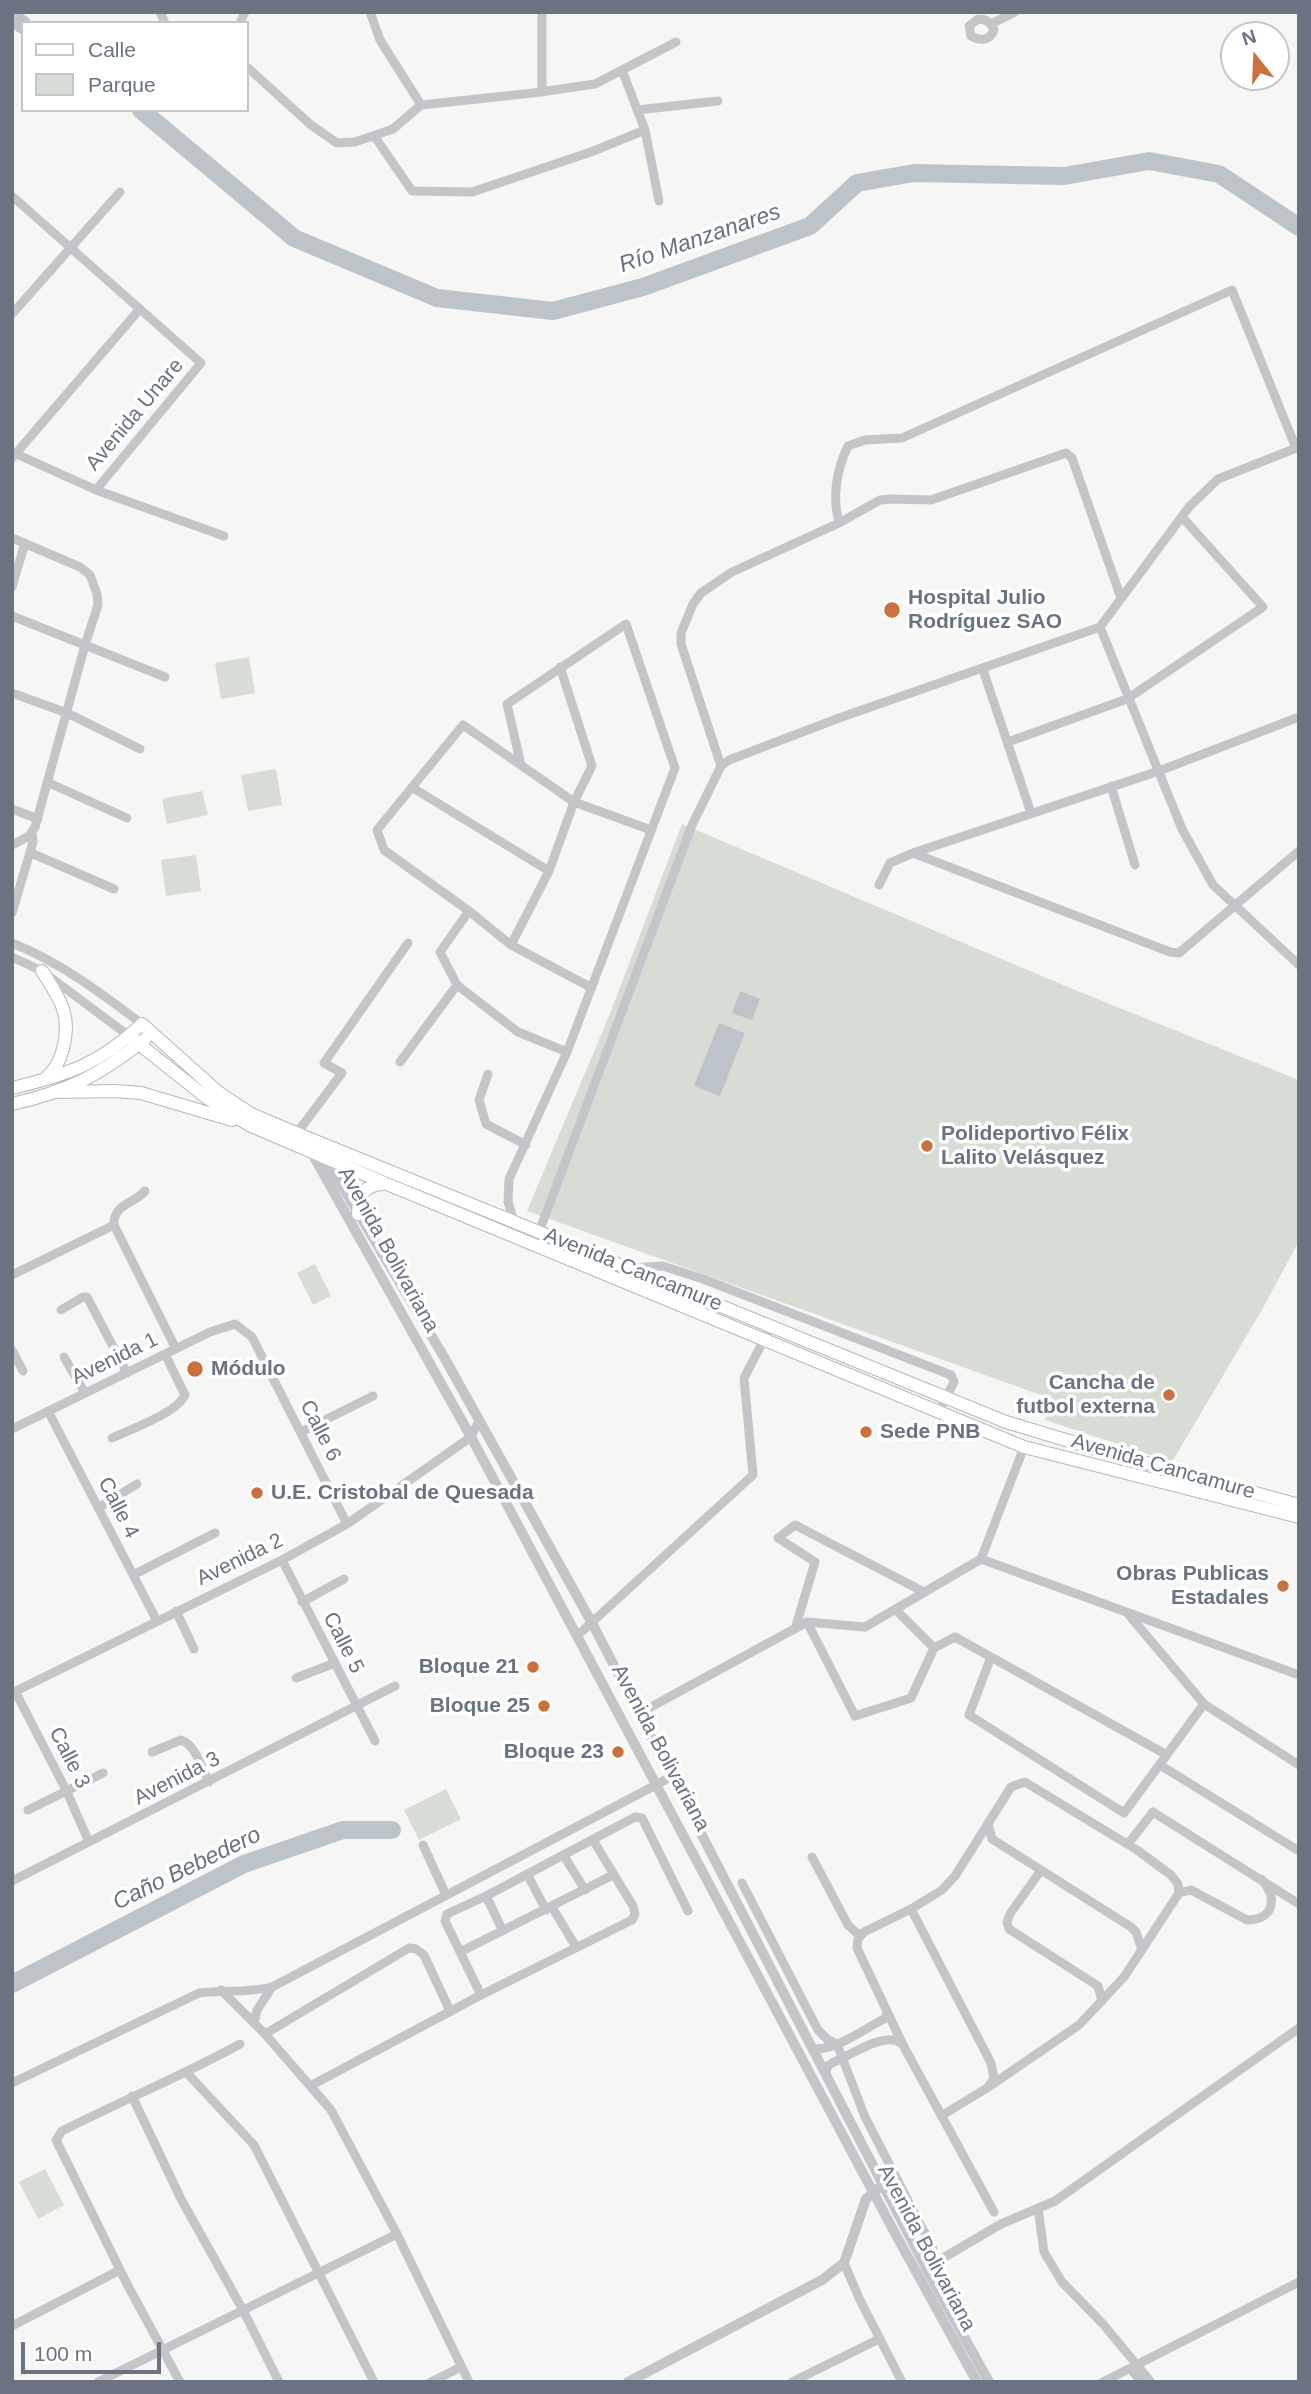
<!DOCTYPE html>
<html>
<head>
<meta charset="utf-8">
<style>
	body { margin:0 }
	#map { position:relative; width:1311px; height:2394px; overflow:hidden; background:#f6f6f4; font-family:Helvetica,sans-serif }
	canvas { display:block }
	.frame { position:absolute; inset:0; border:14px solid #697381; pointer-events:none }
	.legend { position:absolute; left:21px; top:21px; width:228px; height:91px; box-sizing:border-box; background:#fff; border:2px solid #c3c7cd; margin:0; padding:9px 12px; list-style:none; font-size:21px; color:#697381 }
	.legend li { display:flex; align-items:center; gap:14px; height:35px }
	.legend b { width:35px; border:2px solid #c3c7cd }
	.north { position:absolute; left:1220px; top:21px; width:70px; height:70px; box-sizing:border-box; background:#fff; border:2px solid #c3c7cd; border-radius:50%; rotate:342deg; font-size:19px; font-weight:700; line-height:28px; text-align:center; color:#697381 }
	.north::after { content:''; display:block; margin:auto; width:24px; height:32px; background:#cc713e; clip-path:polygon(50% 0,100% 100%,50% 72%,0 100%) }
	.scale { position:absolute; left:21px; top:2342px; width:140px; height:32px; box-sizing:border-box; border:4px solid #697381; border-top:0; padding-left:9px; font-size:21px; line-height:24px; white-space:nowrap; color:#697381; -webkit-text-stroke:5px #fff; paint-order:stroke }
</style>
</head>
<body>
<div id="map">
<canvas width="1311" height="2394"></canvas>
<div class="frame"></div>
<ul class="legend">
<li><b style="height:9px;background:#fff"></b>Calle</li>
<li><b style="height:19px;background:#d7ddd5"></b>Parque</li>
</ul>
<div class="north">N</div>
<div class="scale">100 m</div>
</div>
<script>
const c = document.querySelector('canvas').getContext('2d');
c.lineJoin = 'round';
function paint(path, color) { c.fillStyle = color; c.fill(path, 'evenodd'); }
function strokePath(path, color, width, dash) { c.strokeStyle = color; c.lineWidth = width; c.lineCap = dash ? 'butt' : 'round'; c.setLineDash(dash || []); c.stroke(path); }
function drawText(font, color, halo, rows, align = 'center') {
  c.font = font + ' Helvetica,sans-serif'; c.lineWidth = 7; c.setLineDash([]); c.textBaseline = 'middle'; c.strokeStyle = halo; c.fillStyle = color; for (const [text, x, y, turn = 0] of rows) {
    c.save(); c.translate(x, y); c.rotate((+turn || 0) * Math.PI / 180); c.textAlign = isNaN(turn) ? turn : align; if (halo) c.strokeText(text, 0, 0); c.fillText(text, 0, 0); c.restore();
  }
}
paint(new Path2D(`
	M249,657L255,693L221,699L215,663Z
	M276,769L282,805L248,811L241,775Z
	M202,791L208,815L167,824L162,799Z
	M682,824L1075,990L1299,1080V1241L1263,1308L1172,1462L1045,1420L1052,1399L527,1211L611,1011Z
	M196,855L201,891L166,896L161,860Z
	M315,1264L331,1296L313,1305L297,1273Z
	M446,1789L461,1819L419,1840L404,1810Z
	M45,2169L64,2205L38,2219L19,2182Z`), '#d7ddd5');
paint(new Path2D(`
	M740,991L760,999L752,1020L732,1013Z
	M719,1023L745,1033L720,1096L694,1086Z`), '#bdc4c9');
strokePath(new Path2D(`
	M1132,2370L1143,2382`), '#bdc4c9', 10);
strokePath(new Path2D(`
	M12,17L23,25
	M141,110L294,238L437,298L553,311L643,287L810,226L857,183L914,173L1064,176L1149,161L1219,174L1299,227
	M12,1984L244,1864L343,1830H392`), '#bdc4c9', 18);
const secondary = new Path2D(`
	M42,971C60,999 72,1015 63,1049C60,1061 55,1070 46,1078
	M129,1036L207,1098L249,1125L387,1184L1024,1447L1299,1517
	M12,1088C67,1075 100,1064 142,1024L218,1092L251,1114L303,1136L1006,1422L1096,1449L1299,1505
	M54,1092L115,1091L141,1093L232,1120
	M12,1104C69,1091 100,1075 145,1039
	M358,1214C359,1196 363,1185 383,1184`);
strokePath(secondary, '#b5b8bd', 14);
strokePath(new Path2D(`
	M160,12L165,23
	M370,12L380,40L421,105
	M978,19C987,19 990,22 994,30C990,41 980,41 971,36L969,26Z
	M240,23L245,12
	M991,24L1015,12
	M247,67L311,125L337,143L355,142L393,129L421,105L533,93L595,84L676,42
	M622,70L645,130L659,201
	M542,92V12
	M637,110L718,101
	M375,137L412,191L472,192L591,152L645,130
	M12,196L201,363L96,490
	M12,314L120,192
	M12,452L96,490L224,536
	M12,458L139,310
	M839,523C832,496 836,471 848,446L865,440L902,438L1232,290L1296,448
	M12,538L80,567L90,575L97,594L98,605L85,645L35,827L29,836L12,845
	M12,587L25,543
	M12,616L165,677
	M1100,627L1182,829L1213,885L1299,965
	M983,670L1031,813
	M12,693L67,713L140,749
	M1008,742L1127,699L1263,607L1182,517
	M721,766L681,644V633L686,621L693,604L701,593L732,572L839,523L880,500L891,499L931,500L1066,453L1072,458L1121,598
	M49,783L127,818
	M1111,786L1135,865
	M413,788L549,871
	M12,809L38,819
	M31,853L114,889
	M913,853L1170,952L1179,953L1299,851
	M879,885L890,863L913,853L1159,771L1299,717
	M469,911L440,952L457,985L518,1032L567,1052
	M12,913L33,842L32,833
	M12,943C60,962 101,993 142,1024
	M511,945L549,871L574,802L592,766L560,667
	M12,957L42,971L129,1036
	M592,988L511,945L469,911L384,850L377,830L463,725L574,802L651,830
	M400,1062L457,985
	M488,1074L479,1100L486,1124L526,1145
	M297,1133L342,1073L324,1063L408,943
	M145,1191C134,1204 113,1204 114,1225L176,1349
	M514,1221L508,1202L509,1179L567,1052L675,768L626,624L507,704L521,765
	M539,1232L692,825L721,766L729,760L839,718L1100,627L1189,507L1218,479L1299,447
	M631,1268L663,1266L703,1279L951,1375L954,1382L939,1411
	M12,1275L114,1225
	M61,1310L83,1297H87L127,1373
	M12,1350L23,1371
	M64,1357L85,1393
	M48,1411L157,1621
	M12,1429L210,1332L235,1324L252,1337L347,1524
	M301,1432L373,1396
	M112,1438C131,1429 177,1413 185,1395L165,1354
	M98,1508L137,1484
	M981,1559L1299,1675
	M282,1560L375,1741
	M133,1575L215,1533
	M302,1602L344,1579
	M895,1609L934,1648
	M176,1611L194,1649
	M1129,1615L1204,1704L1299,1765
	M807,1622L855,1716L911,1698L934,1648L955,1637L1167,1755
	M795,1629L815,1562L778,1538L795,1525L924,1592
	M578,1635L753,1475L744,1378L771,1326
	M991,1657L969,1715L1124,1813L1204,1704
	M296,1678L335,1663
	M15,1691L66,1790L89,1842
	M12,1693L282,1560L347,1524L471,1437L479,1421
	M638,1714L807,1622L865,1627L981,1559L1024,1447
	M152,1752L181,1740C196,1745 202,1769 209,1782
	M1160,1765L1299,1851
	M28,1810L103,1773
	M988,1824L992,1839L1131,1927L1136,1932L1142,1950
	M1128,1844L1153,1812L1299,1904
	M423,1845L446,1895
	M564,1856L585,1890
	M812,1857L848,1925L860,1936
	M1041,1870L1010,1914L1007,1922L1009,1929L1098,1986L1102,2001
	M527,1874L546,1910
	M12,1881L395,1686
	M742,1883L818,2030L827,2039L837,2044
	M486,1896L503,1931
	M552,1907L576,1947
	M911,1909L991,2063L994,2079L988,2087
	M460,1952L613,1875
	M221,1990L265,2034L331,2110L397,2234L469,2382
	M481,1995L445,1921L447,1914L486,1896L635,1817L642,1818L688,1911
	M254,2023L257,2010L272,1987
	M265,2034L409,1948L416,1949L424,1955L450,2011
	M837,2044L865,2117L933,2249
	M812,2048C833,2053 865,2028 884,2019L887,2014
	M187,2073L254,2145L374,2382
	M826,2074L827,2067L832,2063C850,2056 884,2031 901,2043
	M12,2083L199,1993C224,1990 248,1993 272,1987L671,1777
	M312,2085L481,1995L632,1920L635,1914L633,1906L593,1840
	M132,2096L181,2199L243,2310L279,2382
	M941,2116L987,2088L1079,2025L1124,1977L1179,1893L1191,1890L1247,1920C1275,1920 1278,1896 1261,1879
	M1038,2208L1044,2252L1062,2282L1103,2324L1151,2382
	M994,2212L903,2045L857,1948L858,1939L864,1932L911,1909L942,1890L955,1876L1011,1787L1025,1782L1137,1850L1171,1875L1178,1884L1179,1893
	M844,2263L860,2300L902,2382
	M926,2268L1001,2224L1055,2201L1299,2028
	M12,2326L120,2270
	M98,2382L397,2234
	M180,2382L127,2284L56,2140L62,2131C121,2101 182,2076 240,2044
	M431,2382L461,2367
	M792,2382L879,2339
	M1103,2382L1299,2282`), '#c3c5c8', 9);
strokePath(new Path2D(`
	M309,1148L471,1437L897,2237L977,2382
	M323,1154L444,1357L592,1623L926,2268L989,2382
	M628,2382L822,2280L844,2263L866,2199L879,2188`), '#c3c5c8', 10);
strokePath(secondary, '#fff', 12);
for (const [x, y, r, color] of [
	[892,610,9,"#cc713e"],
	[927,1146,7,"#cc713e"],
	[195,1369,9,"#cc713e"],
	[1169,1395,7,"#cc713e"],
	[866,1432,7,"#cc713e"],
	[257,1493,7,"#cc713e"],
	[1283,1586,7,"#cc713e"],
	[533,1667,7,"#cc713e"],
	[544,1706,7,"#cc713e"],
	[618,1752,7,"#cc713e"]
]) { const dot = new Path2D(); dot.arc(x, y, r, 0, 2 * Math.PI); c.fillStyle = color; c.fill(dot); strokePath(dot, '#fff', 2.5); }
drawText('21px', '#697381', '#fff', [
	["Avenida Unare",135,415,-50],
	["Avenida Bolivariana",388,1250,61],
	["Avenida Cancamure",633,1270,22],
	["Avenida 1",115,1359,-26],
	["Calle 6",320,1431,63],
	["Avenida Cancamure",1163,1467,16],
	["Calle 4",118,1508,63],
	["Avenida 2",240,1560,-26],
	["Calle 5",343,1643,63],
	["Avenida Bolivariana",660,1748,62],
	["Calle 3",69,1758,63],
	["Avenida 3",177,1779,-27],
	["Avenida Bolivariana",926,2248,62]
]);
drawText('bold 21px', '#697381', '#fff', [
	["Hospital Julio",908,598],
	["Rodríguez SAO",908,622],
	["Polideportivo Félix",941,1134],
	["Lalito Velásquez",941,1158],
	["Módulo",211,1369],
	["Cancha de",1155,1383,"right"],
	["futbol externa",1155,1407,"right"],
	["Sede PNB",880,1432],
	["U.E. Cristobal de Quesada",271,1493],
	["Obras Publicas",1269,1574,"right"],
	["Estadales",1269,1598,"right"],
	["Bloque 21",519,1667,"right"],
	["Bloque 25",530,1706,"right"],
	["Bloque 23",604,1752,"right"]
], 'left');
drawText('italic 23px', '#65737d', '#fff', [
	["Río Manzanares",700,239,-19],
	["Caño Bebedero",187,1869,-26]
]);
</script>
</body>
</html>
